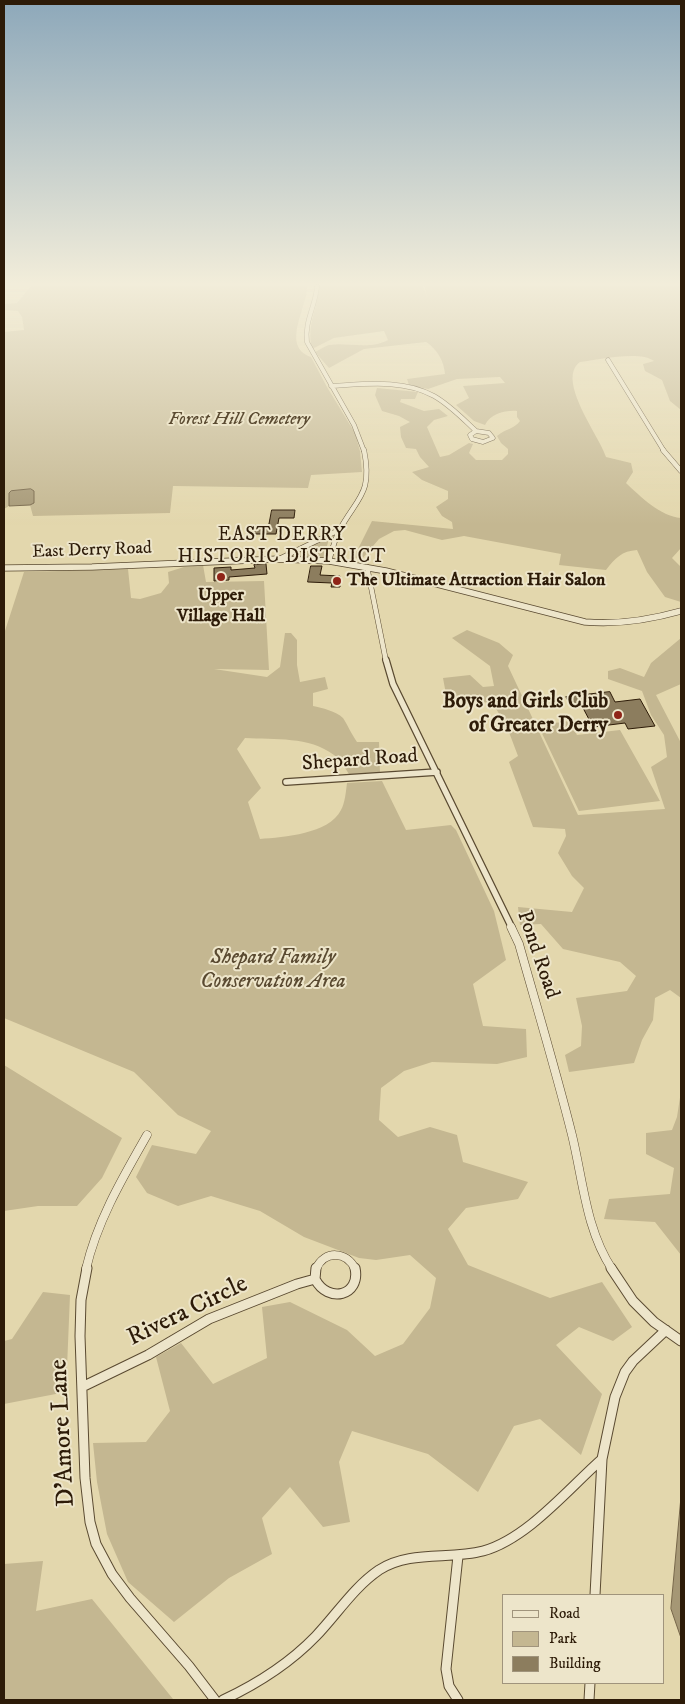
<!DOCTYPE html>
<html>
<head>
<meta charset="utf-8">
<style>
	body { margin:0 }
	#map { position:relative; width:685px; height:1704px; overflow:hidden; background:#e3d7ad; font-family:"IM FELL DW Pica",serif }
	canvas { display:block }
	.frame { position:absolute; inset:0; border:5px solid #2d1b08; pointer-events:none }
	.legend { position:absolute; left:502px; top:1594px; width:162px; height:90px; box-sizing:border-box; background:#ede5ca; border:1px solid #a0947c; margin:0; padding:6px 9px; list-style:none; font-size:15px; color:#2d1b08 }
	.legend li { display:flex; align-items:center; gap:10px; height:25px }
	.legend b { width:25px; border:1px solid #a0947c }
</style>
</head>
<body>
<div id="map">
<canvas width="685" height="1704"></canvas>
<div class="frame"></div>
<ul class="legend">
<li><b style="height:6px;background:#ede5ca"></b>Road</li>
<li><b style="height:14px;background:#c4b791"></b>Park</li>
<li><b style="height:14px;background:#8c7d5e"></b>Building</li>
</ul>
</div>
<script>
const c = document.querySelector('canvas').getContext('2d');
c.lineJoin = 'round';
function paint(path, color) { c.fillStyle = color; c.fill(path, 'evenodd'); }
function strokePath(path, color, width, dash) { c.strokeStyle = color; c.lineWidth = width; c.lineCap = dash ? 'butt' : 'round'; c.setLineDash(dash || []); c.stroke(path); }
function drawText(font, color, halo, rows, align = 'center') {
  c.font = font + ' "IM FELL DW Pica",serif'; c.lineWidth = 4; c.setLineDash([]); c.textBaseline = 'middle'; c.strokeStyle = halo; c.fillStyle = color; for (const [text, x, y, turn = 0] of rows) {
    c.save(); c.translate(x, y); c.rotate((+turn || 0) * Math.PI / 180); c.textAlign = isNaN(turn) ? turn : align; if (halo) c.strokeText(text, 0, 0); c.fillText(text, 0, 0); c.restore();
  }
}
paint(new Path2D(`
	M31,286H307C308,307 280,346 311,357L327,387L355,433L360,451L362,472L311,475L308,488L173,486L170,513L33,516L30,505L34,503L9,493V506L4,509V332L24,330L22,317L18,311L4,310V304L17,303Z
	M319,286H423L427,297L424,286H681V410L670,401L662,380L645,371L643,364L654,361C640,350 597,360 580,362C555,380 601,438 606,457L631,463L633,472L626,483C641,497 660,516 681,518V548L672,558L681,567V602L665,597L647,572L637,550C622,551 615,558 606,570L559,565L561,554L464,536L442,540L405,530L394,531L379,539L361,560L354,557L372,521L453,529L452,522L442,516L436,507L448,499V491L422,480L412,472L429,467L420,457L416,449L406,448L401,437L400,427L410,422L399,416L382,411L375,395L377,388L418,392L415,399H401L400,402L424,411L439,409L448,416L434,420L427,427L440,457L449,455L469,443L473,444L469,453L476,460H502L508,454V449L501,443L497,436C505,429 514,429 520,421L517,417V411C506,410 490,414 485,425L474,421L456,405L469,398L463,386L505,383L500,377L457,379L428,389L409,385L407,379L445,374C444,361 437,349 426,342L364,349L329,368L315,352C319,350 325,346 329,345C349,342 369,350 388,340L384,331L334,338L312,349C306,323 318,310 319,286Z
	M330,535L324,557L288,556Z
	M203,565L206,582L264,581L269,670L214,669L267,677L280,667L285,633H291L297,640V665L300,682L325,677L328,689L313,693V706C322,708 336,711 343,718C346,722 352,735 357,742H379L380,774L351,777C346,770 341,760 334,755C309,736 275,740 245,738L237,749L261,788L248,802L260,839C284,837 329,834 341,810C345,803 346,791 347,783L382,781L406,830L451,825L456,830L494,911L506,960L473,984L483,1026L526,1029L527,1057L497,1064L432,1062L404,1071L381,1088L379,1120L398,1137L430,1127L457,1135L463,1162L528,1182L518,1199L466,1208L448,1229L468,1265L550,1298L602,1282L632,1327L613,1341L579,1327L556,1345L602,1394L581,1455L540,1419L514,1426L478,1492L428,1454L352,1431L339,1462L350,1522L323,1527L290,1487L262,1518L272,1554L229,1578L174,1622L128,1582L107,1534L97,1482L93,1443L146,1442L170,1411L156,1357L181,1343L213,1384L267,1358L262,1307L290,1302L347,1330L375,1356L403,1344L430,1308L436,1278L410,1255L376,1260L359,1258L304,1237L260,1211L211,1196L178,1206L147,1193L136,1177L152,1145L196,1154L211,1131L178,1115L134,1072L4,1018V634L24,572L128,569L131,598L140,599L161,593L169,583L168,572L184,567Z
	M467,630L499,643L513,655L508,666L578,815L665,809L651,767L667,757L664,735L651,715L642,691L608,679V671L620,668L644,677L651,663L681,638V684L656,695L681,743V998L670,990L655,998L653,1020L642,1040L634,1063L569,1072L565,1055L581,1046L582,1026L576,998L627,991L636,976L620,962L563,949L541,924L520,925L518,907L572,912L584,888L572,876L558,853L566,836L565,829L533,827L509,762L518,756L507,727L492,702L448,705L443,678L470,675L483,687L494,686L490,666L452,638Z
	M570,721L577,735L620,730L660,801L579,811L538,725Z
	M4,1065L122,1138L102,1178L77,1206H38L4,1211Z
	M681,1091V1255L655,1222L604,1219L609,1199L670,1194L674,1168L646,1154V1133L672,1130L677,1117Z
	M43,1292L70,1295L66,1392L4,1404V1341L12,1339Z
	M43,1561L36,1611L92,1599L173,1699L4,1700V1564Z`), '#c4b791');
const water = new Path2D(`
	M31,489L34,491V503L30,505L9,506V493L11,491Z
	M681,1497V1638L671,1609Z`);
paint(water, '#a59775');
strokePath(water, '#756549', 1);
const building = new Path2D(`
	M272,510H295L294,518H279L276,534H252L253,527H268Z
	M266,564L267,574L229,577V580L214,581V568L231,567V570L255,568L254,565Z
	M311,566H322L320,575L340,576V587H331L332,583L308,582Z
	M610,692L615,702L640,699L655,726L628,729L625,723L593,727L582,706L571,707L566,697Z`);
paint(building, '#8c7d5e');
strokePath(building, '#2d1b08', 1);
const minorFar4 = new Path2D(`
	M317,286C316,305 304,322 307,342L354,425L364,451
	M608,360L664,451
	M331,386C366,384 403,379 434,396C450,405 463,419 476,431
	M476,431L489,433L493,438L483,442L472,439L470,435Z`);
const minorFar3 = new Path2D(`
	M663,450L681,471
	M279,559L339,530
	M329,561C332,551 334,541 339,531C357,497 373,495 364,450
	M367,567L386,661`);
const minorFar2 = new Path2D(`
	M386,660L393,684L512,928
	M286,782L437,772`);
const minorFar1 = new Path2D(`
	M511,927L519,944C537,1008 556,1071 572,1135C583,1180 586,1230 612,1269
	M86,1269C97,1221 123,1177 147,1135
	M316,1269C324,1250 347,1251 355,1269`);
const minor = new Path2D(`
	M87,1268L81,1300L80,1336L85,1478L90,1522L96,1544L112,1574L130,1598L189,1666L215,1700
	M611,1268L633,1301L654,1322L681,1341
	M315,1279C328,1304 361,1296 355,1268
	M315,1279L316,1268
	M82,1387L148,1355L209,1319L297,1284L315,1279
	M458,1556L446,1669L449,1686L458,1700
	M595,1595L602,1459L615,1397L625,1372L633,1361L666,1330
	M223,1700C257,1684 290,1663 316,1636C337,1614 354,1587 379,1570C410,1550 449,1560 483,1551C527,1539 568,1489 602,1459
	M589,1700L590,1683`);
const tertiary = new Path2D(`
	M4,568L92,567L279,559L329,561L386,571L585,622C618,625 649,620 681,611`);
strokePath(minorFar4, '#5a4a31', 5);
strokePath(minorFar3, '#5a4a31', 5.5);
strokePath(minorFar2, '#5a4a31', 8);
strokePath(minorFar1, '#5a4a31', 9);
strokePath(minor, '#5a4a31', 11);
strokePath(tertiary, '#5a4a31', 7);
strokePath(minorFar4, '#ede5ca', 4);
strokePath(minorFar3, '#ede5ca', 4.5);
strokePath(minorFar2, '#ede5ca', 5.5);
strokePath(minorFar1, '#ede5ca', 8);
strokePath(minor, '#ede5ca', 9);
strokePath(tertiary, '#ede5ca', 5.5);
const sky = c.createLinearGradient(0, 0, 0, 525);
sky.addColorStop(0, '#8da8ba');
sky.addColorStop(0.54, '#f2edda');
sky.addColorStop(1, '#f2edda00');
c.fillStyle = sky;
c.fillRect(0, 0, 685, 525);
for (const [x, y, r, color] of [
	[221,577,5,"#8f2418"],
	[337,581,5,"#8f2418"],
	[618,715,5,"#8f2418"]
]) { const dot = new Path2D(); dot.arc(x, y, r, 0, 2 * Math.PI); c.fillStyle = color; c.fill(dot); strokePath(dot, '#ede5ca', 2); }
drawText('italic 18px', '#5a4a31', '#ede5ca', [
	["Forest Hill Cemetery",239,420]
]);
drawText('18px', '#2d1b08', '#ede5ca', [
	["East Derry Road",92,551,-2]
]);
drawText('bold 18px', '#2d1b08', '#ede5ca', [
	["The Ultimate Attraction Hair Salon",347,581],
	["Upper",221,596,"center"],
	["Village Hall",221,617,"center"]
], 'left');
c.letterSpacing = '1px';
drawText('19px', '#2d1b08', '#ede5ca', [
	["EAST DERRY",282,536],
	["HISTORIC DISTRICT",282,558]
]);
c.letterSpacing = '0px';
drawText('bold 21px', '#2d1b08', '#ede5ca', [
	["Boys and Girls Club",608,703],
	["of Greater Derry",608,727]
], 'right');
drawText('21px', '#2d1b08', '#ede5ca', [
	["Shepard Road",360,761,-4],
	["Pond Road",537,955,71]
]);
drawText('italic 21px', '#5a4a31', '#ede5ca', [
	["Shepard Family",273,959],
	["Conservation Area",273,983]
]);
drawText('25px', '#2d1b08', '#ede5ca', [
	["Rivera Circle",188,1312,-26],
	["D'Amore Lane",64,1433,-93]
]);
</script>
</body>
</html>
